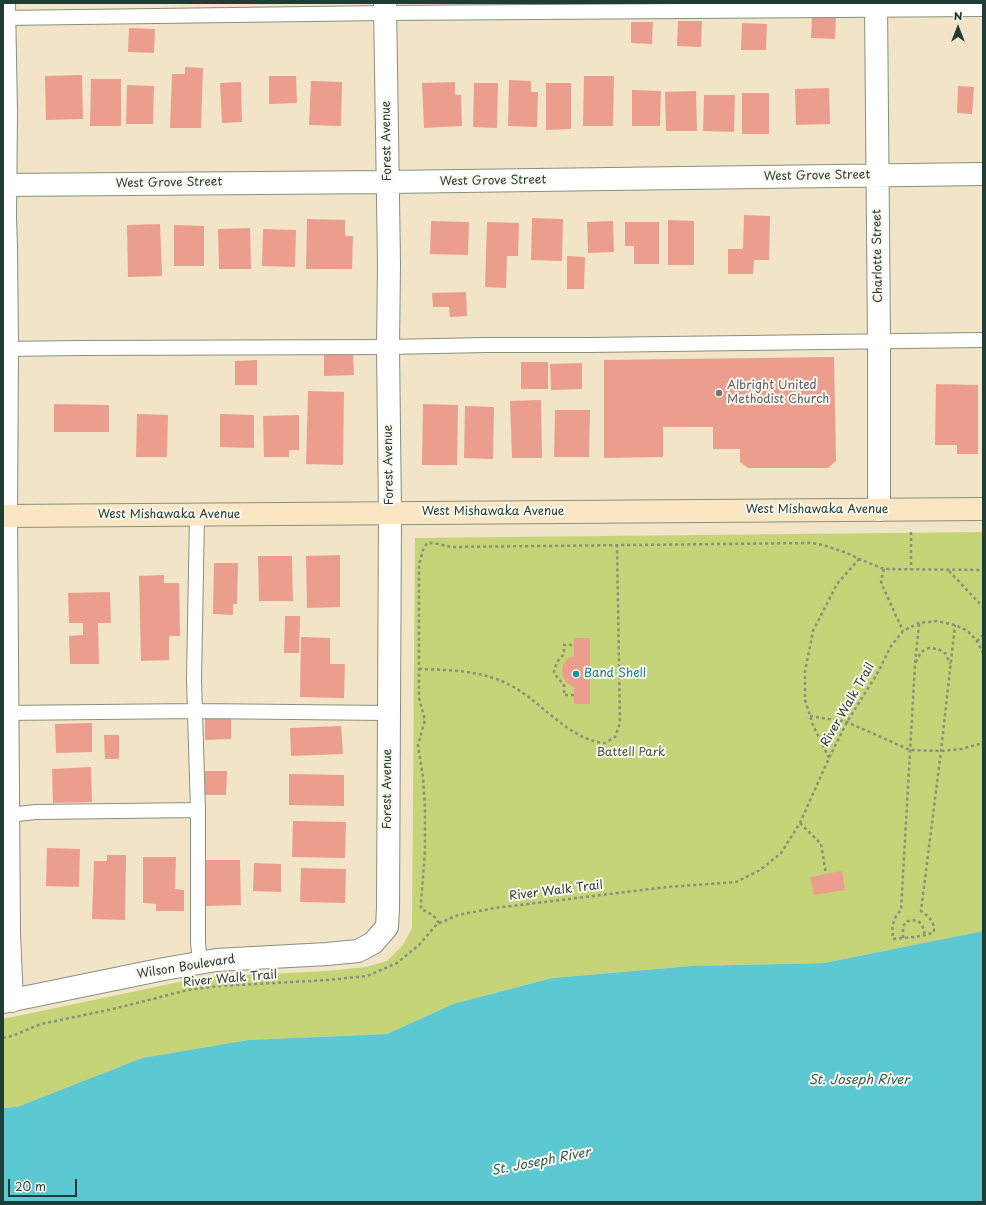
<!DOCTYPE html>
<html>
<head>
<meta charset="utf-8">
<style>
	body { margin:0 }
	#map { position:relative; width:986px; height:1205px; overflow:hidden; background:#f2e4c7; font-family:"Playpen Sans",sans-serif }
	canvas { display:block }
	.frame { position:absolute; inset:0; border:4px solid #1f3d34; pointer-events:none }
	.north { position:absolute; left:938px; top:8px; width:40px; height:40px; -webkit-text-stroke:3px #fbf7ec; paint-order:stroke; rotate:0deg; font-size:11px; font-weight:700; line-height:16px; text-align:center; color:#1f3d34 }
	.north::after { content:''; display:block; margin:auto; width:14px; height:18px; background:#1f3d34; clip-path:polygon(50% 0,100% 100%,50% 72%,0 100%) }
	.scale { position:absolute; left:8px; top:1179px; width:69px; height:18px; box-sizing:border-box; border:2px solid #1f3d34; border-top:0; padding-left:5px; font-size:12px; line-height:14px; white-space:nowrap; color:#1f3d34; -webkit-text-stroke:3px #fbf7ec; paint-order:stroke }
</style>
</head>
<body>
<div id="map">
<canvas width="986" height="1205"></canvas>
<div class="frame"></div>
<div class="north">N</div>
<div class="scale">20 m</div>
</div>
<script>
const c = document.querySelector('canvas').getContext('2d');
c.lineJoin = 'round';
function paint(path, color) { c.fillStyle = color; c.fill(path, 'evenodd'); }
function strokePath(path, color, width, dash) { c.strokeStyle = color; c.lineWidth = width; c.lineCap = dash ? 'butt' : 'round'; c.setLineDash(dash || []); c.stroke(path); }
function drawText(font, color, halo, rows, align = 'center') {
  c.font = font + ' "Playpen Sans",sans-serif'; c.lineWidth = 4; c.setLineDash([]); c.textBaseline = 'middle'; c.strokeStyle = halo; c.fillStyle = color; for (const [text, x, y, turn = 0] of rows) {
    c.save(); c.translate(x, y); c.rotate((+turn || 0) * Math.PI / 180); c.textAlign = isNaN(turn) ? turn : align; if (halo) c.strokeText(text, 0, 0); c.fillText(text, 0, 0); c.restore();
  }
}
paint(new Path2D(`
	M983,532V931L824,963L691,966L552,978L453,1004L387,1034L248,1040L142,1058L17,1107L3,1108V1019L203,977L327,971L366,967L387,961L403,945L412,928L415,538Z`), '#c5d477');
paint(new Path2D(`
	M983,931V1202H3V1108L17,1107L142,1058L248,1040L387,1034L453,1004L552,978L691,966L824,963Z`), '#5cc9d2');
paint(new Path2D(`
	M812,15L836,16L835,39L811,38Z
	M678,21H702L701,47L677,46Z
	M631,22H653L652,44L631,43Z
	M742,23L767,24L766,50H741Z
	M129,28L155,29L154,53L128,52Z
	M185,67L203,68L201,128H170L172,74H185Z
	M82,75L83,119L46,120L45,76Z
	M269,76H296L297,103L269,104Z
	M584,76H614L613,126H583Z
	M91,79H121V126H90Z
	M509,80L531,81V92H538L537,127L508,126Z
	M311,81L342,82L341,126L309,125Z
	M241,82L242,122L222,123L220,83Z
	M455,82V95H461L462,126L424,128L422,83Z
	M474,83H498L497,128L473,127Z
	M546,83H571V129L546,130Z
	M127,85L154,86L153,124H126Z
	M958,86L974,87L972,114L957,113Z
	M829,88L830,124L796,125L795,89Z
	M632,90L661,91L660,126H632Z
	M696,91L697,131H666L665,92Z
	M742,93H769V134H742Z
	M704,95H735L734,132L703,131Z
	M744,215L770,216L769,260H754L753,274H728V249H743Z
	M532,218L563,219L562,261L531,260Z
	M307,219L345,220V236H353L352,269H306Z
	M668,220L694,221V265H668Z
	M431,221L469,222L468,255L430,254Z
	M613,221L614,252L588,253L587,222Z
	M487,222L519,223L518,256H507L506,288L485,287Z
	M625,222H659V264H634V246H625Z
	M160,224L162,276L128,277L127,225Z
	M174,225L204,226V266H174Z
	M250,228L251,269H219L218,229Z
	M263,229L296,230L295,267L262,266Z
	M567,256L585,257L584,289H567Z
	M466,292L467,316L450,317L449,307H433L432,293Z
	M353,353L354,375L324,376V354Z
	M834,357L836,461L828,468H748L740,462V449H713V427H663V457L604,458V360Z
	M257,360V385H235V361Z
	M521,362H548V389H521Z
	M582,363V389L551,390L550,364Z
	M936,384L978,385V454H957V445H935Z
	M308,391L344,392L343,465L306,464Z
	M541,400L542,458H512L510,401Z
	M54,404L109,405V432H54Z
	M423,404L458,405L457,465H422Z
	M465,406L494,407L493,459L464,458Z
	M555,410H590L589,457H554Z
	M137,414L168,415L167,457H136Z
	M220,414L254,415V448L220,447Z
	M299,415V450H289V457H264L263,416Z
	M340,555V607L307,608L306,556Z
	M258,556H292L293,601H259Z
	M214,563H238L237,604H233V615L213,614Z
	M164,575V583H179L180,636H169V660L141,661L139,576Z
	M110,592L111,623H98L99,664H70L69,636L83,635V623H69L68,593Z
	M285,616H300L299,653H284Z
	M301,637L330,638V664H345L344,698L300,697Z
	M574,638H590V704H574V687L567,683L563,677L562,671L563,665L567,659L574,656Z
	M205,716H231V739L205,740Z
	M92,723V752L56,753L55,724Z
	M341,726L343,754L291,756L290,728Z
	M104,735H119V759H105Z
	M91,767L92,802L53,803L52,769Z
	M205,771H227L226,795H204Z
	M289,774L344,775V806L289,805Z
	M293,821L346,822L345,858L292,857Z
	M47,848L80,849L79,887L46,886Z
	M107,855H126L125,920L92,919L94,861H107Z
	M143,857H176L175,889L184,890V911H156V904L143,903Z
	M205,860H240L241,905L206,906Z
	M254,863L281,864V892L253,891Z
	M301,868L346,869L345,903L300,902Z
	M842,871L845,890L814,895L810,877Z`), '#ec9e8e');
const service = new Path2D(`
	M3,18L385,13L983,9
	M3,349L80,348L388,347L487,345H588L983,340
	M197,515L194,680L198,810V942L200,963
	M3,713L196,711L388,713
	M8,815L36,812L198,810`);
const minor = new Path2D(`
	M4,3L6,113L5,217L6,247L7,349L6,516L9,933L12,1001
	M876,3L879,341V510
	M3,185L387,182L983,174
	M3,1002L164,969L216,960L327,954L358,951L373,943L387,927L388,908L390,513L388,347L389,264L385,3`);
const secondary = new Path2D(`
	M3,516L983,509`);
strokePath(service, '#88907e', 16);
strokePath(minor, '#88907e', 24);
strokePath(secondary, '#88907e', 24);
strokePath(new Path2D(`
	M911,532V569
	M884,569L881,581L883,587L903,631
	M949,571L983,607
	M919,624L915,664L901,910C892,919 892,927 893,939C907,937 920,938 934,932C934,920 930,918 921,911L941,751L955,625
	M977,641L983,635
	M916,662L921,652L929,648L938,649L946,654L950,664
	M419,669C448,670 478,670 506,683C537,697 564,735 598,742C600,742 602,743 604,743C607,742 612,739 615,737L620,723L617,545
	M574,695H564V684L558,679L554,672L557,662L564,654V645H574
	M810,716L847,722L910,750L941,751L961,749L983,743
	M829,758L813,725L805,700V671L813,631L837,584L859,559
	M800,823L821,844L826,874
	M439,923L433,915L421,909V903L425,851V808L423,777L418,745L425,720L419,698V565L423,550L427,543H434L451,547L811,543L823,545L847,553L859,559L884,569L983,570
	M903,938V929L905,922C919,917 923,923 925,936
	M3,1038L12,1036L41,1024L113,1009L188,990L220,986L328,980L367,976L397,963L419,945L437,924L458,915L495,908L667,887L736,882L760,870L781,853L800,823L829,758L847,722L877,674L891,646L903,631L919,623L937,621L955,625L968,631L977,641L983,653`), '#88907e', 2.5, [3, 3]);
strokePath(service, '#fff', 14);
strokePath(minor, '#fff', 22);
strokePath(secondary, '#fbe6c3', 22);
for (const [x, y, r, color] of [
	[719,393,4,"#6b7280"],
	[576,674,4,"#0f9aa8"]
]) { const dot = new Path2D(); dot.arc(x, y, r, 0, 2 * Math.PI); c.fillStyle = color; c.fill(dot); strokePath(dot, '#fbf7ec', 1.5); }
drawText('12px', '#1f3d34', '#fbf7ec', [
	["Forest Avenue",387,141,-91],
	["West Grove Street",817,176,-1],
	["West Grove Street",493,181,-1],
	["West Grove Street",169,183,-1],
	["Charlotte Street",878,256,-91],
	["Forest Avenue",389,465,-91],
	["West Mishawaka Avenue",817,510],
	["West Mishawaka Avenue",493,512],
	["West Mishawaka Avenue",169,515],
	["River Walk Trail",848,705,-60],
	["Forest Avenue",388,789,-90],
	["River Walk Trail",556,891,-7],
	["Wilson Boulevard",186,967,-9],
	["River Walk Trail",230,979,-5]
]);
drawText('12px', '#5b616d', '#fbf7ec', [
	["Albright United",727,386],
	["Methodist Church",727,400]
], 'left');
drawText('12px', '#0d838f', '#fbf7ec', [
	["Band Shell",584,674]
], 'left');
drawText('12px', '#405b41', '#fbf7ec', [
	["Battell Park",631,753]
]);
drawText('italic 13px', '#2e605c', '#fbf7ec', [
	["St. Joseph River",859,1080],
	["St. Joseph River",541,1162,-11]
]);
</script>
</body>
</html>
